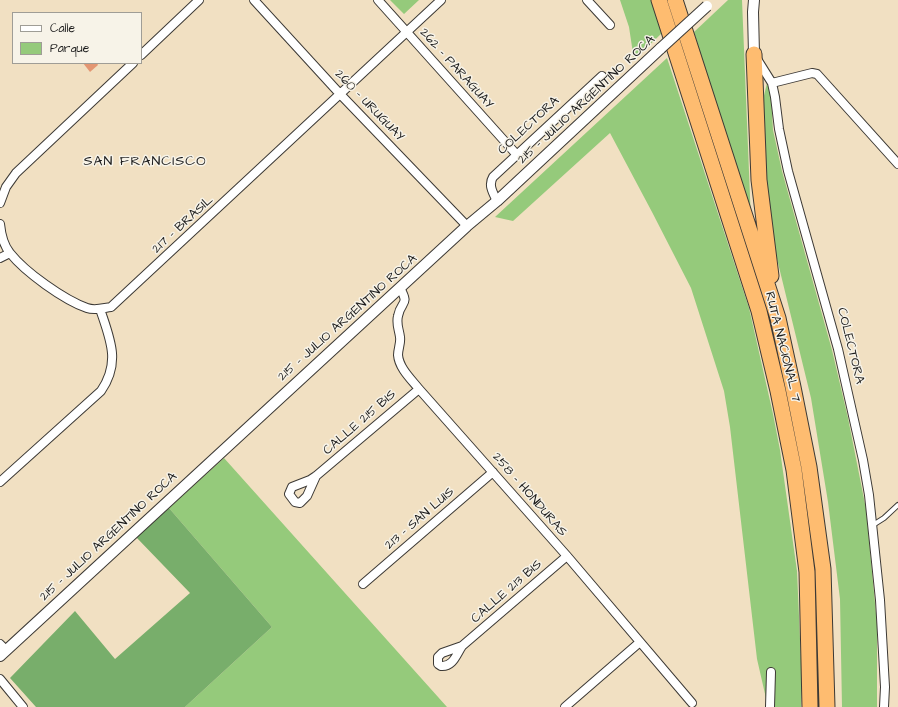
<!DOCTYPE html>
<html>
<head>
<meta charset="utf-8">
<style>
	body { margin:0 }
	#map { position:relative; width:898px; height:707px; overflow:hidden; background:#f1e0c2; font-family:"Architects Daughter",sans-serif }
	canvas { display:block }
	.legend { position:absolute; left:12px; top:12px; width:130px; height:52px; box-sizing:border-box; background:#f7f3e8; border:1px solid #9f9d96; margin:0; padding:5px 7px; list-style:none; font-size:12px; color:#1c1c1c }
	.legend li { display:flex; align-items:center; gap:8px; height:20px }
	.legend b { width:20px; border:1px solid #9f9d96 }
</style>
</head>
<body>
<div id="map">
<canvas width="898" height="707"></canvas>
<ul class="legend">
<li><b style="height:5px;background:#fff"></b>Calle</li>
<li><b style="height:11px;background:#95ca7b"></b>Parque</li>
</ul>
</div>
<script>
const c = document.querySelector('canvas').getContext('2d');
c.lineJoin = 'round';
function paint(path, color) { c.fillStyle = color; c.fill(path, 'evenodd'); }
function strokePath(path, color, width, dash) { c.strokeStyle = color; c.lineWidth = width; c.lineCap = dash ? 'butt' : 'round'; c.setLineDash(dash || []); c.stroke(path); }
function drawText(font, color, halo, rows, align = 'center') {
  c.font = font + ' "Architects Daughter",sans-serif'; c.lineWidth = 3; c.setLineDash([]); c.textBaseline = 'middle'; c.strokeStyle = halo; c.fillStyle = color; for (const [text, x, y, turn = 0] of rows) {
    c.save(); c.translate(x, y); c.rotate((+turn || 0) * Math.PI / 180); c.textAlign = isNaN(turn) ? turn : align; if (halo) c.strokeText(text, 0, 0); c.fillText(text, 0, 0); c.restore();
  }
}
paint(new Path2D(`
	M390,0H419L404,14Z
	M620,0H652L663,32L634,60L629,27Z
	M728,0H742L751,221L694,32Z
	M667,58L749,308L773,414L780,450L797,571L802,684L801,707H768L757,659L730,427L724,391L691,288L652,212L610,133L513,221L495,217Z
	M767,83L771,96L773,130L782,171L832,350L848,418L866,509L877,624V707H842L840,599L828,502L811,398L768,222L762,104Z
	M224,458L447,707H185L272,627L169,508Z`), '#95ca7b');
paint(new Path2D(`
	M169,508L272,627L185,707H36L10,678L75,611L115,659L190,593L136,537Z`), '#78ae6b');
paint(new Path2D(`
	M83,63H97L98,65L90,72Z`), '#e39672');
const service = new Path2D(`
	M873,525L884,518L898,505`);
const minor = new Path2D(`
	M254,0L340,94L467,226
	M378,0L517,155
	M587,0L610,25
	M141,55L199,0
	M757,59L772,83L775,97L779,129L788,171L838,349L863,460L869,495L880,600L885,687L884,707
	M772,83L812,73L817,74L898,164
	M497,201C493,193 488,185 493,177L602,76
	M0,203L6,187L16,173L133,63
	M0,224C1,234 4,246 10,253C25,272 64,300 87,308C95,311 103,308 111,307L441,0
	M0,258L10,253
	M400,288C410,306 401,300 398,316C396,324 399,329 400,337C401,343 398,349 398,355C399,368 411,379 419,389L567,556L692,703
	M316,476L307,496L300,503L295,502L289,494L292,487L310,480L316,476L419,389
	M0,482L101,391C121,362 110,339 100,309
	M363,584L493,472
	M0,644L6,650
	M462,646C456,655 453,667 441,666L438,664V657L442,653L462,646L567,556
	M0,679L23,707
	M565,707L640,642
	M770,707L771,672`);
const tertiary = new Path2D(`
	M754,54L753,12L754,0
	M0,656L467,226L497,201L661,48`);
const motorway = new Path2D(`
	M659,0L759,311L778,391L794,470L807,572L810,707
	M675,0L778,318L793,387L809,467L823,569L827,707
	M754,54L759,180L771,276`);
strokePath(service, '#3c3935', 6);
strokePath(minor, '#3c3935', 10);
strokePath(tertiary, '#3c3935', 12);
strokePath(motorway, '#3c3935', 17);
strokePath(service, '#fff', 4);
strokePath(minor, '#fff', 8);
strokePath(tertiary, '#fff', 10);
strokePath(motorway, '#febc70', 15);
const tertiaryBridge = new Path2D(`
	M661,48L707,6`);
strokePath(tertiaryBridge, '#3c3935', 12, []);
strokePath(tertiaryBridge, '#fff', 10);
drawText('13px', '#1c1c1c', '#f7f3e8', [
	["262 - PARAGUAY",456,69,48],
	["215 - JULIO ARGENTINO ROCA",587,100,-43],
	["260 - URUGUAY",369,106,46],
	["COLECTORA",529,126,-43],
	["217 - BRASIL",183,225,-43],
	["215 - JULIO ARGENTINO ROCA",348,318,-42],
	["COLECTORA",850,346,76],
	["RUTA NACIONAL 7",782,347,76],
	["CALLE 215 BIS",360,423,-41],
	["258 - HONDURAS",529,495,49],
	["213 - SAN LUIS",420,519,-41],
	["215 - JULIO ARGENTINO ROCA",109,537,-43],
	["CALLE 213 BIS",507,592,-41]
]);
c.letterSpacing = '1px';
drawText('14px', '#1c1c1c', '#f7f3e8', [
	["SAN FRANCISCO",145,162]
]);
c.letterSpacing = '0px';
</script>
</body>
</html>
